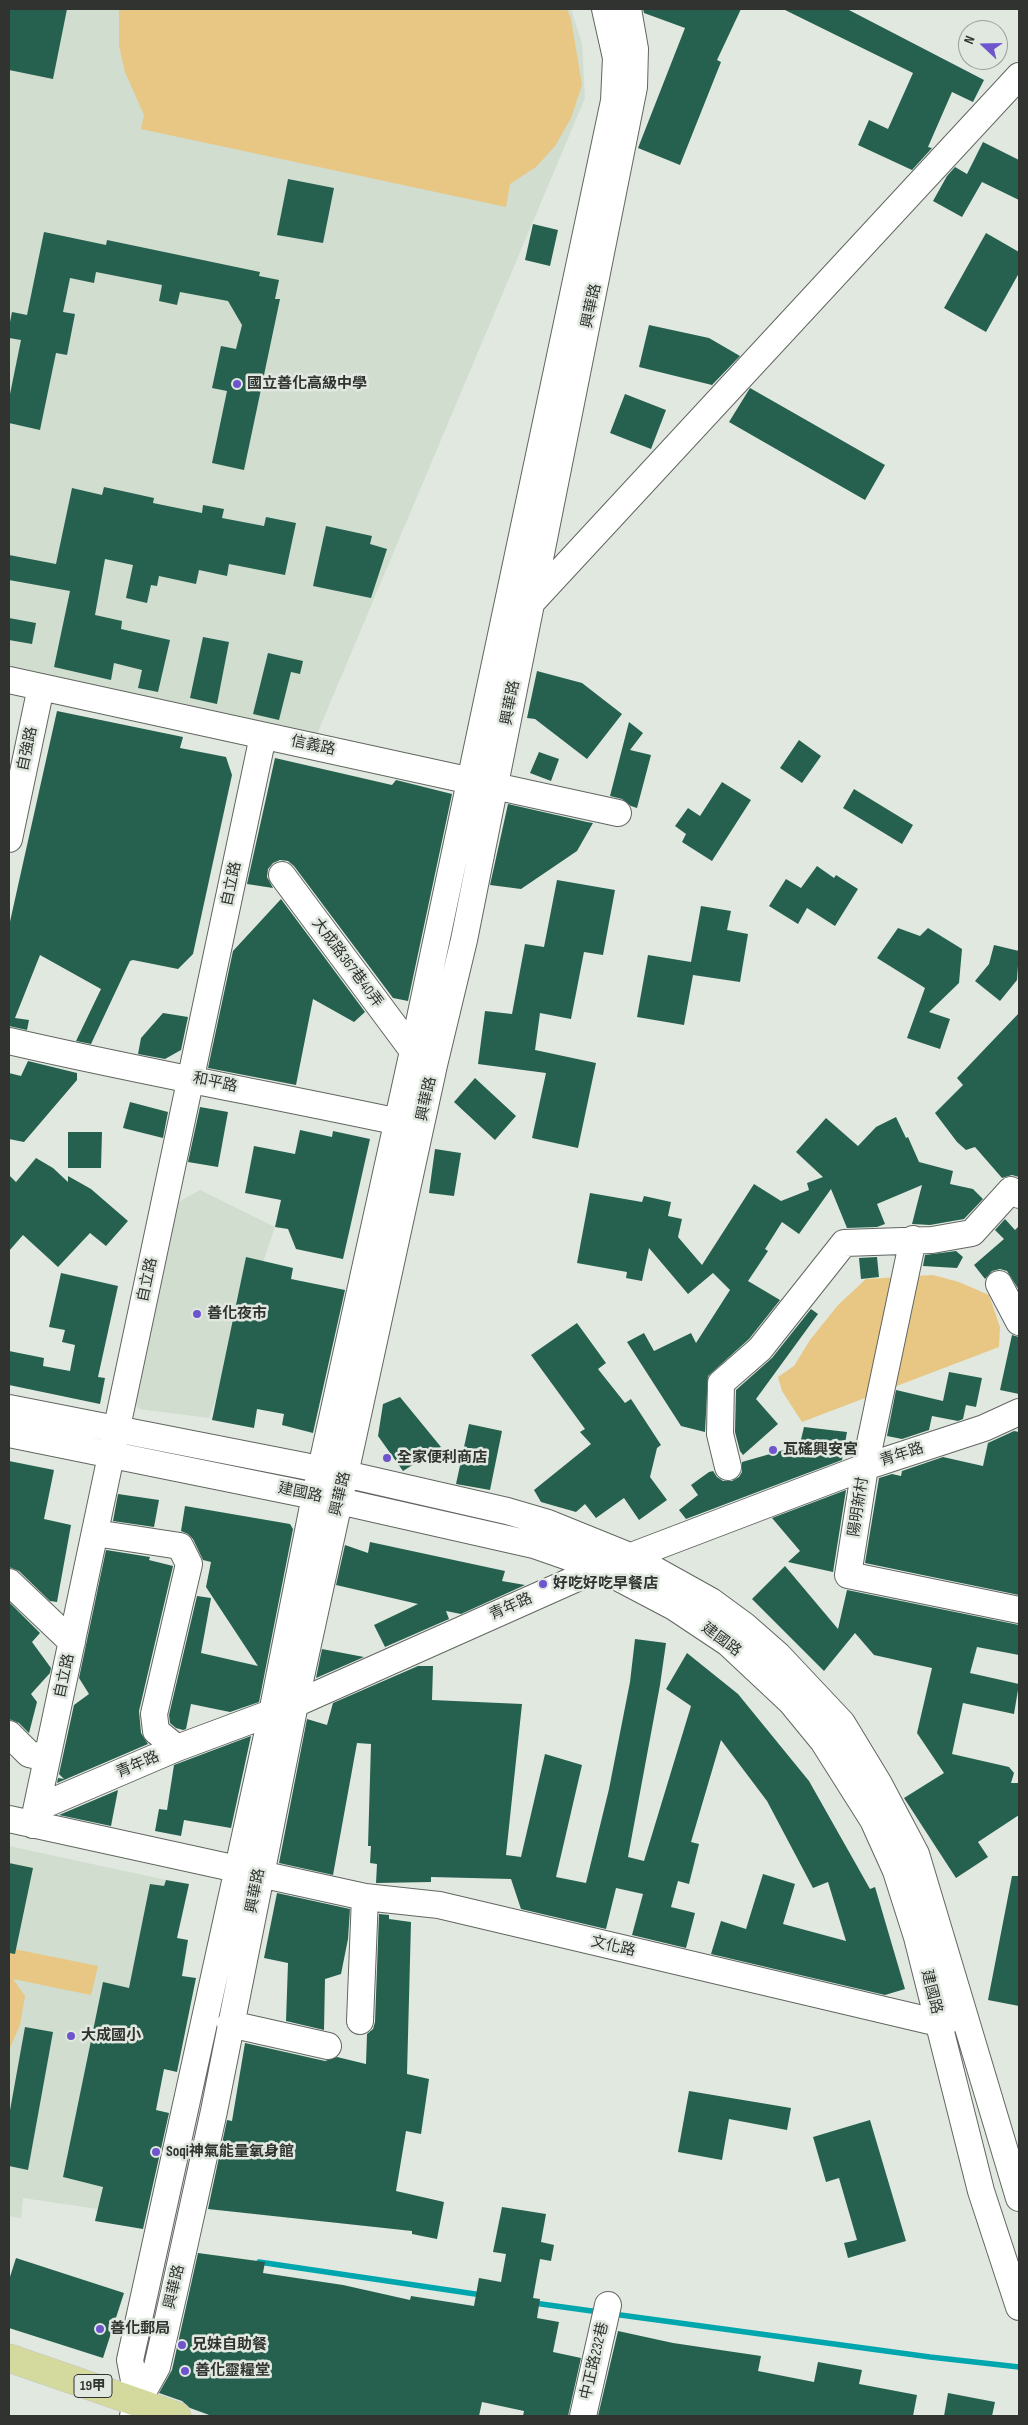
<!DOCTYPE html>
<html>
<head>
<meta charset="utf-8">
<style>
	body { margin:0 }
	#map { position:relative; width:1028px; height:2425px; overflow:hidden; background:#e1e8e0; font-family:"Sofia Sans Condensed",sans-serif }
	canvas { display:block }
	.frame { position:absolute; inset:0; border:10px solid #303330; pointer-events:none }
	.north { position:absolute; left:958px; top:20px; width:50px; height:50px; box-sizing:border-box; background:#e1e8e0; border:1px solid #9aa09a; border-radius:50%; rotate:291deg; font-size:14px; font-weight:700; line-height:20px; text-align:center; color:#303330 }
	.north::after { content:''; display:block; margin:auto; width:18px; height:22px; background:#6e54cd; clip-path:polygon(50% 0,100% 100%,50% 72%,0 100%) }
</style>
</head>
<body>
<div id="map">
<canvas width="1028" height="2425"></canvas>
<div class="frame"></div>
<div class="north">N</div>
</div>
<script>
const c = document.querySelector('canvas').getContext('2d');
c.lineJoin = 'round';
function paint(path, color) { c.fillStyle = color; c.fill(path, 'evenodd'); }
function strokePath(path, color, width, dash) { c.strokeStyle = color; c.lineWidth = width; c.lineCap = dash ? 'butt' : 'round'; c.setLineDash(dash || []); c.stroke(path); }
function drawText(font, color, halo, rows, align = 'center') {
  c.font = font + ' "Sofia Sans Condensed","Noto Sans TC",sans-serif'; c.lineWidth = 5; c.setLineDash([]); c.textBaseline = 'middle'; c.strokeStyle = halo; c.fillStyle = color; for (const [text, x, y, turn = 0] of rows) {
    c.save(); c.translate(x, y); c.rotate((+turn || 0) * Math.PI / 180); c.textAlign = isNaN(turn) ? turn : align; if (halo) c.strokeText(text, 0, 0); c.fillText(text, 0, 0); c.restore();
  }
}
paint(new Path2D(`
	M9,9H571L582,44L585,98L317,734L9,669Z
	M200,1190L275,1227L209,1418L139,1409L132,1401L169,1207Z
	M9,1846L166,1880L98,2209L23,2198L21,2218L9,2216Z`), '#d1ddcf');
paint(new Path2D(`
	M119,9H567L571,19L582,85L571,118L555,146L536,167L510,184L506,207L141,129L144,115L125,72L119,46Z
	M933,1275L959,1282L989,1295L1000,1327L999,1347L802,1422L782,1391L778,1377L794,1366L810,1340L838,1305L866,1279Z
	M9,1948L98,1966L91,1995L13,1979L25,1996L20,2025L9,2050Z`), '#e8c683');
strokePath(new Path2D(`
	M259,2262L482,2295
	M534,2303L599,2312
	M613,2314L930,2357L1019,2367`), '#00a6ae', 5.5);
paint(new Path2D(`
	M9,9H67L53,79L9,70Z
	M643,9H741L717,60L721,62L680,165L638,148L685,28L644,13Z
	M783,9H847L984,80L973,102L952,92L928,147L932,148L912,170L858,145L869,120L888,129L913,73Z
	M983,142L1019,160V200L982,182L962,217L933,201L947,176L955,167L967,174Z
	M288,179L334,188L323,243L277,235Z
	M533,224L558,230L550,266L525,260Z
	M44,232L106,245L107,240L260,272L259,276L279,280L275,299H280L244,470L212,463L227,391L212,388L221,346L236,349L242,325L228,301L180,292L177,305L159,301L162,285L96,272L94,283L70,278L63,312L75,314L67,355L56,353L40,430L9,423V399L21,340L9,338V327L12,312L27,315Z
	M986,233L1019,252V273L986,332L944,308Z
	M649,325L709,338L740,356L712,385L639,367Z
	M750,388L885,465L865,500L729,422Z
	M625,394L666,410L651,449L610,433Z
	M104,487L154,498L153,503L202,513L203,505L224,509L222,518L264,526L266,517L296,523L285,575L229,564L227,576L199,570L196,584L159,576L157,586L151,585L147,603L126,598L133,565L105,559L95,615L122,621L121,629L170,640L158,692L138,688L142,670L114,663L111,680L54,667L70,591L9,580V555L56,564L72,488L102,495Z
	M326,526L372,536L370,544L387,549L371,598L313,586Z
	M9,618L36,623L32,644L9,640Z
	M203,637L229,642L217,704L190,698Z
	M268,653L303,661L300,674L291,672L279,720L253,714Z
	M537,671L582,683L622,714L587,759L535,719L527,718Z
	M57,711L183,737L180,748L226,757L232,775L193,954L178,969L133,960L130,961L91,1044L76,1041L101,989L40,955L15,1018L29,1020L27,1030L9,1026V926Z
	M629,722L643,733L630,750L651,755L637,808L631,806L622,799L610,796Z
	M799,740L821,756L802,783L780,768Z
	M539,752L559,759L551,781L530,773Z
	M275,758L392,785L396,780L452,794L408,1001L393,998L294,866L288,861L280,860L273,863L268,869L267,877L273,888L247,884Z
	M722,782L751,800L712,861L682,842L686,834L675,826L688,808L700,816Z
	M854,789L913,825L902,844L843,808Z
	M508,804L587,822L593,823L577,851L521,889L490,885Z
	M817,866L834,878L836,875L858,889L835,926L807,908L798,924L769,906L786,879L801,888Z
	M557,880L615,890L603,955L584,952L571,1019L540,1013L535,1050L596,1063L578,1148L532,1138L546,1073L478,1064L485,1011L512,1014L525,944L544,947Z
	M281,899L365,1012L354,1022L313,999L296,1085L208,1068L233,951Z
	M701,906L731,911L727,930L748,934L740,982L693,975L684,1025L637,1017L648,955L691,962Z
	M898,928L920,936L928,928L962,949L959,983L929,1012L950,1019L940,1049L907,1038L925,988L877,958Z
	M994,945L1019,951L1017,980L1000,1001L975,981L989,964Z
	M163,1013L188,1017L181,1050L165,1059L138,1054L141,1038Z
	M1019,1013V1177L1012,1175L1002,1178L975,1147L966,1150L957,1142L935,1113L963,1085L957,1078Z
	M28,1061L77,1073V1080L24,1142L9,1139V1073L21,1076Z
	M475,1078L516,1116L495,1140L454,1102Z
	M130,1102L168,1112L163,1138L123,1128Z
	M200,1107L228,1112L218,1167L188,1162Z
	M896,1117L906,1138L908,1137L919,1162L953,1171L950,1184L973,1189L983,1199L964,1219L930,1225L912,1224L922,1185L877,1204L885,1224L877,1227L847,1228L831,1189L799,1234L782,1222L765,1249L768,1251L748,1281L780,1300L749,1339L708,1376L705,1432L681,1426L627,1342L644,1333L654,1351L691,1333L696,1343L730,1290L713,1273L688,1294L649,1248L642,1281L626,1278L627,1272L577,1263L590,1193L642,1202L644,1196L671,1202L668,1216L682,1219L678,1237L702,1265L754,1184L781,1201L809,1190L807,1183L823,1177L796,1152L826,1118L858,1146L876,1127Z
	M300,1130L332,1137L333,1131L370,1139L343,1259L296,1249L288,1229L275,1227L281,1200L245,1193L254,1146L295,1154Z
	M68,1132H102L101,1168H68Z
	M435,1149L461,1153L454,1196L429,1193Z
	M36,1158L53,1168L68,1182V1176L91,1189L128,1221L106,1246L90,1233L58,1267L23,1235L9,1251V1175L16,1182Z
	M1005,1219L1015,1230L1019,1226V1290L1007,1271L1000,1269L992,1271L985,1279L974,1265L1004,1239L995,1230Z
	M956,1251L963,1257L957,1268L923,1266L925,1255Z
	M246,1257L293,1268L291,1279L345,1290L313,1433L282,1425L284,1414L257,1409L254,1428L212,1420Z
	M877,1257L879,1277L861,1279L859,1258Z
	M61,1273L118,1286L98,1377L105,1378L100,1404L9,1385V1351L44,1358L43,1366L70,1371L75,1345L62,1342L65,1330L49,1327Z
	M811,1309L818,1314L756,1399L778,1424L743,1455L740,1451L735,1432L736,1390L772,1358Z
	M577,1323L606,1363L598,1369L625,1403L631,1399L661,1445L657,1448L650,1477L667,1500L639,1520L624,1498L596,1518L585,1504L576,1512L541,1502L534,1490L591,1444L580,1432L585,1429L531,1355Z
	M1012,1335L1019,1337V1394L1000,1390Z
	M949,1372L982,1378L976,1407L966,1405L963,1419L958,1421L932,1416L929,1430L902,1439L887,1436L896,1390L943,1401Z
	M400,1397L441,1447L403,1471L378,1436L383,1404Z
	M469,1424L502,1431L490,1490L456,1484Z
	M804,1427L847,1432L842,1460L686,1519L679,1510L698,1495L691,1485L709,1472L713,1471L717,1477L723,1481H732L739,1477L742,1472V1462L798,1446L799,1448Z
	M1014,1431L1019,1432V1595L865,1563L879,1478L892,1474L901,1476L902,1471L943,1457L983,1466L988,1443Z
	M9,1461L54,1470L44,1519L71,1525L57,1602L50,1601L19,1571L9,1567Z
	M846,1490L833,1572L788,1562L800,1551L772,1518Z
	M118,1494L159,1500L154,1527L113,1521Z
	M185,1506L290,1524L293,1529L259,1702L230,1712L191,1704L186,1729L183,1730L176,1728L170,1723L169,1715L197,1596L211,1598L201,1653L258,1666L206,1587L211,1562L203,1560L193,1539L188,1534L181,1531Z
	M370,1542L505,1571L502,1581L525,1585L461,1614L446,1611L449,1619L385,1647L374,1625L418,1604L336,1585L345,1545L368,1553Z
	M106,1550L150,1557L149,1560L173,1566L139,1711L141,1733L148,1744L57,1783L58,1778L64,1779L59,1774L74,1705L89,1694L79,1678Z
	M785,1566L838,1629L847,1590L1019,1625V1655L977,1647L970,1673L1019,1684L1014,1714L963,1703L952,1754L1009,1767L1014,1773L1011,1783H1019V1815L978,1842L988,1857L956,1878L904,1798L944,1773L917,1733L932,1668L874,1655L855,1633L824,1671L752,1599Z
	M9,1602L40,1633L32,1642L51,1668L50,1673L31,1694L37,1702L29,1733L19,1723L9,1719Z
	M635,1639L666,1643L660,1685L628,1857L644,1861L691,1706L666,1689L687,1653L738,1694L809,1781L870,1889L875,1887L905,1989L885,1995L711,1954L721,1921L746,1929L763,1874L795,1884L783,1924L846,1941L828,1882L813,1888L767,1801L721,1740L691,1842L699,1844L689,1884L678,1881L671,1907L695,1913L686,1948L632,1935L643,1894L616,1888L606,1929L521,1909L511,1879L431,1877V1882L376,1883L377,1864L370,1863L371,1846H368L371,1744L357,1743L333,1875L279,1863L307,1719L327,1725L333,1703L418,1666H433L432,1700L522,1704L506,1855L521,1857L545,1754L582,1765L556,1877L586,1883L609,1789L630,1682Z
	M322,1649L364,1657L316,1678Z
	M251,1736L231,1828L184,1820L181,1836L155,1831L159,1809L167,1810L174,1765Z
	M118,1790L111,1826L59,1815Z
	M9,1863L33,1868L15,1954L9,1953Z
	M1012,1876H1019V2006L988,2000Z
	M166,1880L189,1884L177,1938L188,1940L182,1976L196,1978L177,2072L164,2069L156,2110L169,2113L143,2229L95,2221L103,2187L63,2177L103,1982L129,1988L150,1884L164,1886Z
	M277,1893L350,1909L348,1939L341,1974L325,1979L324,2030L286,2021L288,1963L264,1958Z
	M379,1914L389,1915V1919L411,1922L407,2074L429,2079L421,2134L406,2131L396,2191L444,2202L437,2239L412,2234V2231L208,2209L227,2120L232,2121L245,2043L325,2061L337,2057L366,2064L367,2034L373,2029L375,2022Z
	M25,2027L53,2032L28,2170L9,2166V2116Z
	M689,2091L791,2108L787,2130L729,2119L722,2160L678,2152Z
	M870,2120L906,2241L848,2258L844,2243L857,2240L839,2178L826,2182L813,2137Z
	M502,2207L546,2214L541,2242L554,2245L551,2261L540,2259L533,2298L540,2299L537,2318L559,2322L553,2352L581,2358L568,2416H523L524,2411L482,2402L479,2416H212L190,2408L182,2401L159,2393L172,2370L198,2253L265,2262L263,2273L343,2285L410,2300L411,2296L474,2306L479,2278L501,2282L506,2254L493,2252Z
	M16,2258L124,2293L103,2358L9,2328V2280Z
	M618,2331L673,2343L761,2356L758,2371L814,2382L818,2362L862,2370L859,2384L917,2395L913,2416H598Z
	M948,2393L995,2402L992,2416H944Z`), '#266150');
const minor = new Path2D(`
	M532,602L1019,76
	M9,680L618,813
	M9,839L41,687
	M282,875L413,1051
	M9,1041C143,1072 278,1096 413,1125
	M913,1239L865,1467L848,1575L1019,1610
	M999,1284L1019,1322
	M9,1408L345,1474L507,1511L548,1523L632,1557L711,1601L745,1626L778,1655L842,1723L879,1784L916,1854L1019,2198
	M9,1434L339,1501L534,1545L600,1568L674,1607L728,1643L791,1702L823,1741L873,1820L896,1871L917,1937L981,2191L1019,2307
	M728,1467L720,1434L721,1383L760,1349L844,1243L932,1240L972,1233L1011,1190L1019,1195
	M95,1533L180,1546L189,1564L154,1714L156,1731L177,1748
	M9,1582L72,1642
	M9,1734L29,1754L47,1758
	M37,1808L177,1748L295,1704L600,1568L865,1467L984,1428L1019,1412
	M9,1819L365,1897L439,1905L939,2023L954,2018
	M33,1825L263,736
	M360,2021L365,1897
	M230,2024L328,2046
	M138,2401L130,2360L272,1713L315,1496L413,1051L614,101L616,58L605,9
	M133,2416L138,2401L157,2367L175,2288L214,2111L295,1704L434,1065L464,940L634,87L635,49L628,9
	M583,2416L608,2305`);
const major = new Path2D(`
	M9,2358L177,2416`);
strokePath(minor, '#616760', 28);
strokePath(major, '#c5c6c5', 29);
strokePath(minor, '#fff', 26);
strokePath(major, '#d4d99d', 28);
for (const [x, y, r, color] of [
	[237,384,5,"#6e54cd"],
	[197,1314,5,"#6e54cd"],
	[773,1450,5,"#6e54cd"],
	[387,1458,5,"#6e54cd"],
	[543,1584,5,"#6e54cd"],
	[71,2036,5,"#6e54cd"],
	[156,2152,5,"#6e54cd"],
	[100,2329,5,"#6e54cd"],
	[182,2345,5,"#6e54cd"],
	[185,2371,5,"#6e54cd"]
]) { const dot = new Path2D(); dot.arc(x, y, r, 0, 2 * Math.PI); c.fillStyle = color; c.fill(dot); strokePath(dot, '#e1e8e0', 2); }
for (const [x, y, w] of [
	[93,2386,38]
]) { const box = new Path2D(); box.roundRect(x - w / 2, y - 11.5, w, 23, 4); c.fillStyle = '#e1e8e0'; c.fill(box); strokePath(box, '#303330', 1); }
drawText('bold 14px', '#303330', null, [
	["19甲",93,2386]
]);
drawText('15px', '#303330', '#e1e8e0', [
	["興華路",592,306,-78],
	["興華路",511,703,-79],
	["信義路",313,746,12],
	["自強路",28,749,-78],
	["自立路",232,884,-78],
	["大成路367巷40弄",347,963,53],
	["和平路",215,1083,12],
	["興華路",427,1099,-78],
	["自立路",148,1280,-78],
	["青年路",902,1455,-18],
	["建國路",300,1493,12],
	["興華路",341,1494,-77],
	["陽明新村",859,1507,-81],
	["青年路",511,1607,-24],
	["建國路",721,1640,37],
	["自立路",65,1676,-78],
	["青年路",138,1765,-23],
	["興華路",256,1891,-79],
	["文化路",613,1947,13],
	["建國路",931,1992,76],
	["興華路",175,2287,-77],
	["中正路232巷",595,2361,-77]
]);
drawText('bold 15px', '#303330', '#e1e8e0', [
	["國立善化高級中學",247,384],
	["善化夜市",207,1314],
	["瓦磘興安宮",783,1450],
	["全家便利商店",397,1458],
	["好吃好吃早餐店",553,1584],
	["大成國小",81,2036],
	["Soqi神氣能量氧身館",166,2152],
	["善化郵局",110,2329],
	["兄妹自助餐",192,2345],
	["善化靈糧堂",195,2371]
], 'left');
</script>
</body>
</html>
